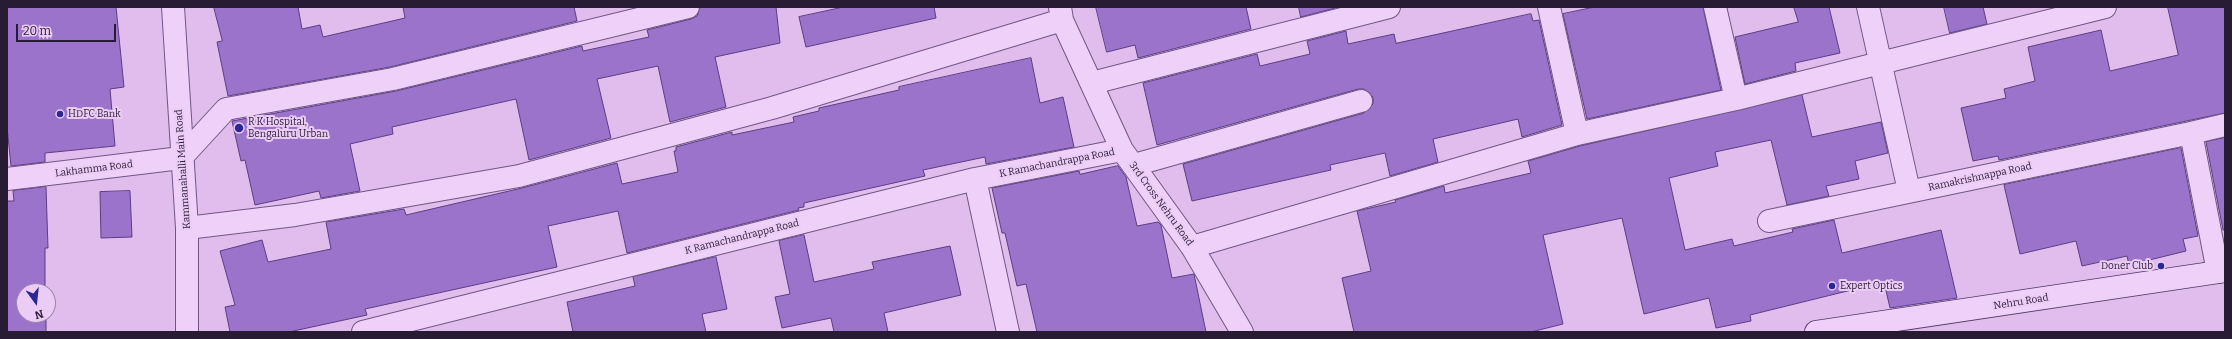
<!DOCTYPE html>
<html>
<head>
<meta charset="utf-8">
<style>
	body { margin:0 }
	#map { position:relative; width:2232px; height:339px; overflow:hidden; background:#e1bded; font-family:Bitter,serif }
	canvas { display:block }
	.frame { position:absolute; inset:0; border:8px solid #281b34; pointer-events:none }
	.north { position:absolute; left:16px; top:283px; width:40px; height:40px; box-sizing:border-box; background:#ebccf5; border:1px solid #9d85a8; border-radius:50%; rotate:165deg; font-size:11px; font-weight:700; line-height:16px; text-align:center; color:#281b34 }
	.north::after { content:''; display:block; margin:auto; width:14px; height:18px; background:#2b2793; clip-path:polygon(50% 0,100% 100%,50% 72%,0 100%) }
	.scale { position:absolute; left:16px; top:24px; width:100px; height:18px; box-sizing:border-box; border:2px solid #281b34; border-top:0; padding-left:5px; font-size:12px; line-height:14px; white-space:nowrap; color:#281b34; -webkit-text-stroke:3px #ebccf5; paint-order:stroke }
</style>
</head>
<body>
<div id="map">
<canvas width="2232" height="339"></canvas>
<div class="frame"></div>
<div class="north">N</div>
<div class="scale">20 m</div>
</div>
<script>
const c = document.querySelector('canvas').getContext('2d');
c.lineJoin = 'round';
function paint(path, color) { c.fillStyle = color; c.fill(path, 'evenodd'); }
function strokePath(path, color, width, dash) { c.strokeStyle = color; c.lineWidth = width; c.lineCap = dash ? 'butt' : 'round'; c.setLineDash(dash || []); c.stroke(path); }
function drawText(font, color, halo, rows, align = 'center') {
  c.font = font + ' Bitter,serif'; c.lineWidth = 4; c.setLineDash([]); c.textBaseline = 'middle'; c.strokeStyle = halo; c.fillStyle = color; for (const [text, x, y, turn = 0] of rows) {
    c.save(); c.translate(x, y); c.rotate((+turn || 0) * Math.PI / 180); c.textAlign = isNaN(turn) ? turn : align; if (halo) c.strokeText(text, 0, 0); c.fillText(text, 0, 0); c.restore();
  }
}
const building = new Path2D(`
	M7,7H116L124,87L110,89L115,146L45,153V162L11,166L7,127Z
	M214,7H298L302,29L320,25L323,37L405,18L403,7H574L577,21L390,67L228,96L217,42L222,41Z
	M700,7H776L780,43L715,57L726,107L670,122L658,66L597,79L611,138L529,160L516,99L392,127L393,134L350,144L360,191L321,198L319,191L255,205L245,160L241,161L232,121L396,91L582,46L583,51L649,37L647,30L691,19L697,16Z
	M844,7H934L936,18L806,47L799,17Z
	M1096,7H1246L1251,29L1138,58L1135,45L1107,52Z
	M1299,7H1339L1301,17Z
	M1595,7H1703L1721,90L1587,119L1563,14Z
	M1794,7H1829L1840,53L1795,63L1796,71L1745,84L1735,37L1798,22Z
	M1944,7H1983L1987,24L1950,33Z
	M2168,7H2225V113L1999,160L1998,156L1973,161L1961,108L2006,98L2004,89L2035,81L2028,47L2101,30L2110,71L2178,55Z
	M1531,14L1533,21L1539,20L1562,125L1522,137L1518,119L1433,139L1438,162L1390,176L1385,153L1330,165L1331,170L1192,201L1183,164L1364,113L1373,104V97L1364,89H1358L1157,145L1143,83L1257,54L1260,66L1310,54L1307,41L1346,31L1348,44L1394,34L1396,43Z
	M1031,58L1040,103L1063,97L1074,147L986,164L985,157L923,170L925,176L804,203V207L798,208L799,210L627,253L618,211L548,226L557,267L365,309L367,315L289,332H230L225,307L235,305L220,251L262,240L268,262L331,249L326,222L404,209L406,215L522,188L617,163L622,184L678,172L674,151H676V147L732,132V135L794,122L793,117L819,111V108L899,90V87Z
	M1802,95L1812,137L1881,122L1888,153L1855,161L1859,179L1826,186L1829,196L1787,205L1771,140L1715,152L1718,166L1669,178L1685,250L1732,239L1734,246L1793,232L1792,229L1834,220L1842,253L1941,230L1957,298L1890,308L1884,282L1750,315L1751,321L1716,328L1709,298L1644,314L1622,218L1543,235L1563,324L1531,332H1354L1342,278L1371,271L1357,211L1396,202L1395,200L1444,186L1445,193L1531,173L1528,161L1580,146Z
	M2225,138V230H2223L2206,142Z
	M2181,148L2198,236L2183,239L2186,251L2129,265L2127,256L2082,266L2076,241L2020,254L2004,185Z
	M1118,166L1126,177L1137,226L1158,222L1161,225L1172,278L1194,274L1206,332H1037L1026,284L1017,286L1005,233H1002L992,188L1079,171L1080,174Z
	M46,187L48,248H45V291H24V315H46V332H7V201H14L13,191Z
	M130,191L132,237L101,238L100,192Z
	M804,235L814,282L874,269L872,262L950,246L961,295L884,313L888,332H834L831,318L782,328L775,297L790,294L779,241Z
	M716,257L727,309L702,314L706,332H573L567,302L635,286L633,277Z`);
paint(building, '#9b73cb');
strokePath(building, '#5c3d84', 1);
const minor = new Path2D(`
	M1060,7L1062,20L1122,150L1192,247L1242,332
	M1549,7L1577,134
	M1715,7L1736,99
	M1868,7L1909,191
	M1092,83L1389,7
	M1134,165L1361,101
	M7,179L181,158L226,109L393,79L688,7
	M975,179L1008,332
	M1769,221L2191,133
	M187,228L295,215L519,176L772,108L1062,20
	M1192,247L1577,134L1736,99L2105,7
	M2218,272L2191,133L2225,125
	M363,332L975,179L1122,150`);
const tertiary = new Path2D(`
	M173,7L187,228V332`);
const secondary = new Path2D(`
	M1816,332L2225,271`);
strokePath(minor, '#715685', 24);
strokePath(tertiary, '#715685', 24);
strokePath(secondary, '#523a66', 24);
strokePath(minor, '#eed0f8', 22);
strokePath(tertiary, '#eed0f8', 22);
strokePath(secondary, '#eed0f8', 22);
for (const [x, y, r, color] of [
	[60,114,4,"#2b2793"],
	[239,128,5,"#2b2793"],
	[2161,266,4,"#2b2793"],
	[1832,286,4,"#2b2793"]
]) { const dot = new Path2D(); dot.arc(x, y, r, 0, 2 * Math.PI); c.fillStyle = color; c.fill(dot); strokePath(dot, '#ebccf5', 1.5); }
drawText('10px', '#281b34', '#ebccf5', [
	["HDFC Bank",68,114],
	["R K Hospital,",248,122],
	["Bengaluru Urban",248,134],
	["Doner Club",2153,266,"right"],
	["Expert Optics",1840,286]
], 'left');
drawText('10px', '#281b34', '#ebccf5', [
	["K Ramachandrappa Road",1057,163,-11],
	["Lakhamma Road",94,169,-7],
	["Kammanahalli Main Road",183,169,-94],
	["Ramakrishnappa Road",1980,177,-12],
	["3rd Cross Nehru Road",1161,204,54],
	["K Ramachandrappa Road",742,237,-14],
	["Nehru Road",2021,302,-9]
]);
</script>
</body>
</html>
